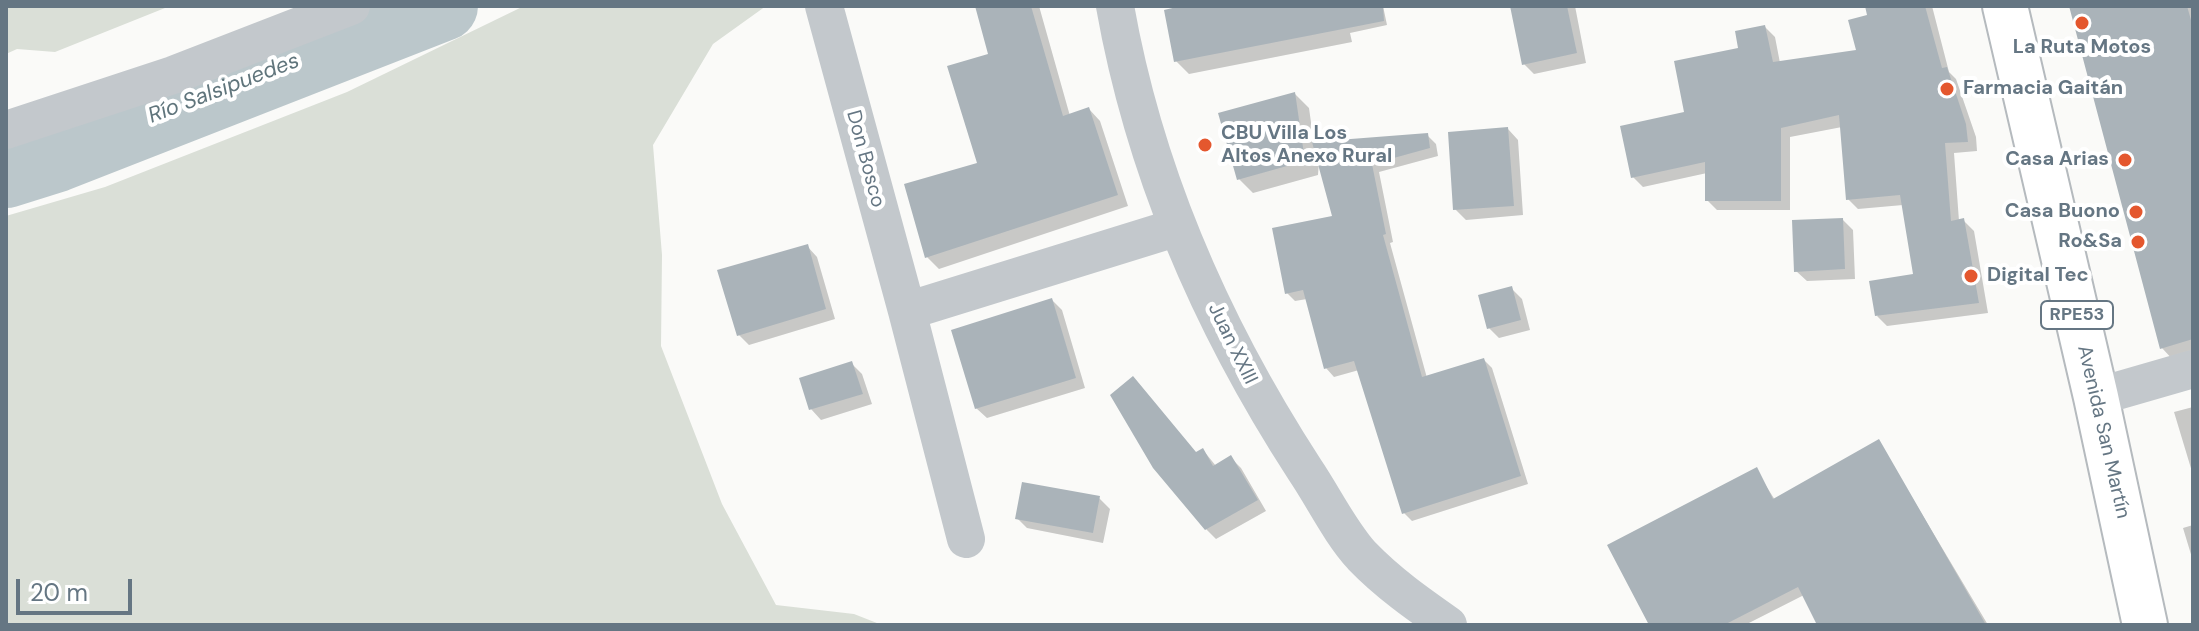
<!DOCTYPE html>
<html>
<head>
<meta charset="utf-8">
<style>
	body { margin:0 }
	#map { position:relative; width:2199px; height:631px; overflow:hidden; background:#fafaf8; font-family:"DM Sans",sans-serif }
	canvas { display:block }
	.frame { position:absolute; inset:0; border:8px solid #657683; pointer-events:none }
	.scale { position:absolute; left:16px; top:579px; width:116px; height:36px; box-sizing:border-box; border:4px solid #657683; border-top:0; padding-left:10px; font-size:24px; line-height:28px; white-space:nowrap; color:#657683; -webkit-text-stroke:6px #fff; paint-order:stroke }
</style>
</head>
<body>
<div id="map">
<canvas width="2199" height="631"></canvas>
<div class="frame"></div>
<div class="scale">20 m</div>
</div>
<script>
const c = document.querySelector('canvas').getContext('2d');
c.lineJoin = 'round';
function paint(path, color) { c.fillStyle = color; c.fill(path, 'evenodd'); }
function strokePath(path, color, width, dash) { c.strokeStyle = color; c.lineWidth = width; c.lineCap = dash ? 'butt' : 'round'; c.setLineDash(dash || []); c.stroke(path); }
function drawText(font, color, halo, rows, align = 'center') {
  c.font = font + ' "DM Sans",sans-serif'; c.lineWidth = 8; c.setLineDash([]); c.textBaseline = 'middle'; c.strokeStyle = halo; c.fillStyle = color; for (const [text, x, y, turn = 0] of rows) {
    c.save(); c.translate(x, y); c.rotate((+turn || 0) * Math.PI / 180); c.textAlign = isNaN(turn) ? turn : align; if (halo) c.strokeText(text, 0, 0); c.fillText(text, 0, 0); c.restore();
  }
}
paint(new Path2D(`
	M6,6H170L55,52L17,49L6,54Z
	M524,6H766L713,44L653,145L662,255L661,346L722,504L776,605L854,614L882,625H6V216L105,187L347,92Z`), '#dadfd7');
paint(new Path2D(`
	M977,6H1039L1070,116L1089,109L1100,121L1128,206L939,269L927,257L979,165L990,55Z
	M1191,6H1383L1387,25L1350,33L1352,42L1189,74L1176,61Z
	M1512,6H1575L1586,63L1534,74L1524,64Z
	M1867,6H1932L1949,72L1956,79L1976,137L1977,151L1954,153L1959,221L1963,220L1974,231L1988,313L1887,326L1877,316L1915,276L1903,205L1858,209L1848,199L1842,127L1790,137V210H1717L1707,200V173L1643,187L1633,177L1740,50L1765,27L1775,37L1780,63L1858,52L1869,17Z
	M2072,6H2193V355L2174,361L2162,348Z
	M1295,94L1309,108L1314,144L1427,135L1436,144L1438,156L1379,172L1393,242L1390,243L1427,378L1484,360L1492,368L1528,484L1412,521L1404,513L1359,370L1334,377L1326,368L1307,299L1295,301L1287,293L1334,217L1319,162L1318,175L1253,193L1239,179Z
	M1508,129L1518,140L1523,215L1466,220L1455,209Z
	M1843,220L1853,230L1855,279L1807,281L1796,271Z
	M807,246L817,257L835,319L749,345L739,335Z
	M1512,289L1522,299L1530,330L1499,338L1489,328Z
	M1052,300L1062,310L1085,388L987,418L976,408Z
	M852,364L862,374L872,404L821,420L811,409Z
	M2193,407V475L2174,412Z
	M1879,442L1988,625H1819L1804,595L1745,625H1651L1756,470L1775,500Z
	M1203,450L1216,466L1231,458L1241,468L1266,511L1216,539L1206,529L1197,453Z
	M1099,498L1110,509L1103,543L1027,528L1017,518Z
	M2193,525V561L2183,528Z`), '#0003');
strokePath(new Path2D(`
	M6,173L57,157L443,6`), '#bbc7cb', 70);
paint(new Path2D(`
	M975,6H1031L1063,116L1089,107L1118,195L925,258L904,184L977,163L947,66L988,54Z
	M1181,6H1383L1384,21L1174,62L1164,10Z
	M1510,6H1567L1577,53L1522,65Z
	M1865,6H1925L1942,68L1947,67L1966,124L1968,142L1945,143L1951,221L1964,218L1979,303L1875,316L1869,281L1913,274L1900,195L1846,200L1839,115L1781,128V201H1705V162L1631,178L1620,126L1684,112L1674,61L1738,48L1735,31L1765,25L1773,62L1856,50L1848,20L1867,15Z
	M2069,6H2187L2193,27V339L2160,349Z
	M1295,92L1305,161L1237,180L1218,113Z
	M1508,127L1514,206L1453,210L1448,132Z
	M1428,133L1430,148L1372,164L1386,234L1383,235L1422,377L1484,358L1521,476L1402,514L1354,361L1324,369L1303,290L1285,294L1272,228L1332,216L1312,142Z
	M1843,218L1845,269L1794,272L1792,220Z
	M808,244L826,309L737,336L717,270Z
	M1512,286L1521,320L1487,329L1478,295Z
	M1052,298L1076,378L975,409L951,330Z
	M852,361L863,394L809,410L799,378Z
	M1133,376L1196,452L1203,448L1213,466L1231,455L1258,500L1205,530L1153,468L1110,395Z
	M1879,439L1986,625H1817L1798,587L1724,625H1649L1607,545L1757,467L1773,499Z
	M1022,482L1100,496L1093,533L1015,519Z`), '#aab3b9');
const major = new Path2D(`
	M2005,6L2096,397L2145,625`);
strokePath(major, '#b5babe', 48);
strokePath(new Path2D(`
	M824,6L907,311
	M1115,6C1145,175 1212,327 1305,470C1324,498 1340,532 1362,556C1388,583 1418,604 1448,625
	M6,130L173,75L351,6
	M2096,397L2193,369
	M966,539L907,311L1178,227`), '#c3c8cc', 38);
strokePath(major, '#fff', 44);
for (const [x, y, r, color] of [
	[2082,23,8,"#e4572e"],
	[1947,89,8,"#e4572e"],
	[1205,145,8,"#e4572e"],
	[2125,160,8,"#e4572e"],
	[2136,212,8,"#e4572e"],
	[2138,242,8,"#e4572e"],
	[1971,276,8,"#e4572e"]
]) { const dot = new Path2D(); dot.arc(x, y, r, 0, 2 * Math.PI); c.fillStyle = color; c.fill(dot); strokePath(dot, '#fff', 3); }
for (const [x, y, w] of [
	[2077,315,72]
]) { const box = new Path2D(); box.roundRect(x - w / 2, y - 14, w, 28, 6); c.fillStyle = '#fff'; c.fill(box); strokePath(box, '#657683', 2); }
drawText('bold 18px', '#657683', null, [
	["RPE53",2077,315]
]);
drawText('bold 20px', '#657683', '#fff', [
	["La Ruta Motos",2082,48,"center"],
	["Farmacia Gaitán",1963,89],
	["CBU Villa Los",1221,134],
	["Altos Anexo Rural",1221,157],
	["Casa Arias",2109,160,"right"],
	["Casa Buono",2120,212,"right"],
	["Ro&Sa",2122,242,"right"],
	["Digital Tec",1987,276]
], 'left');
drawText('20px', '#657683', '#fff', [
	["Don Bosco",865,159,75],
	["Juan XXIII",1232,344,64],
	["Avenida San Martín",2103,432,77]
]);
drawText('italic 22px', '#60757c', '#fff', [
	["Río Salsipuedes",224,89,-21]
]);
</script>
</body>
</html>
